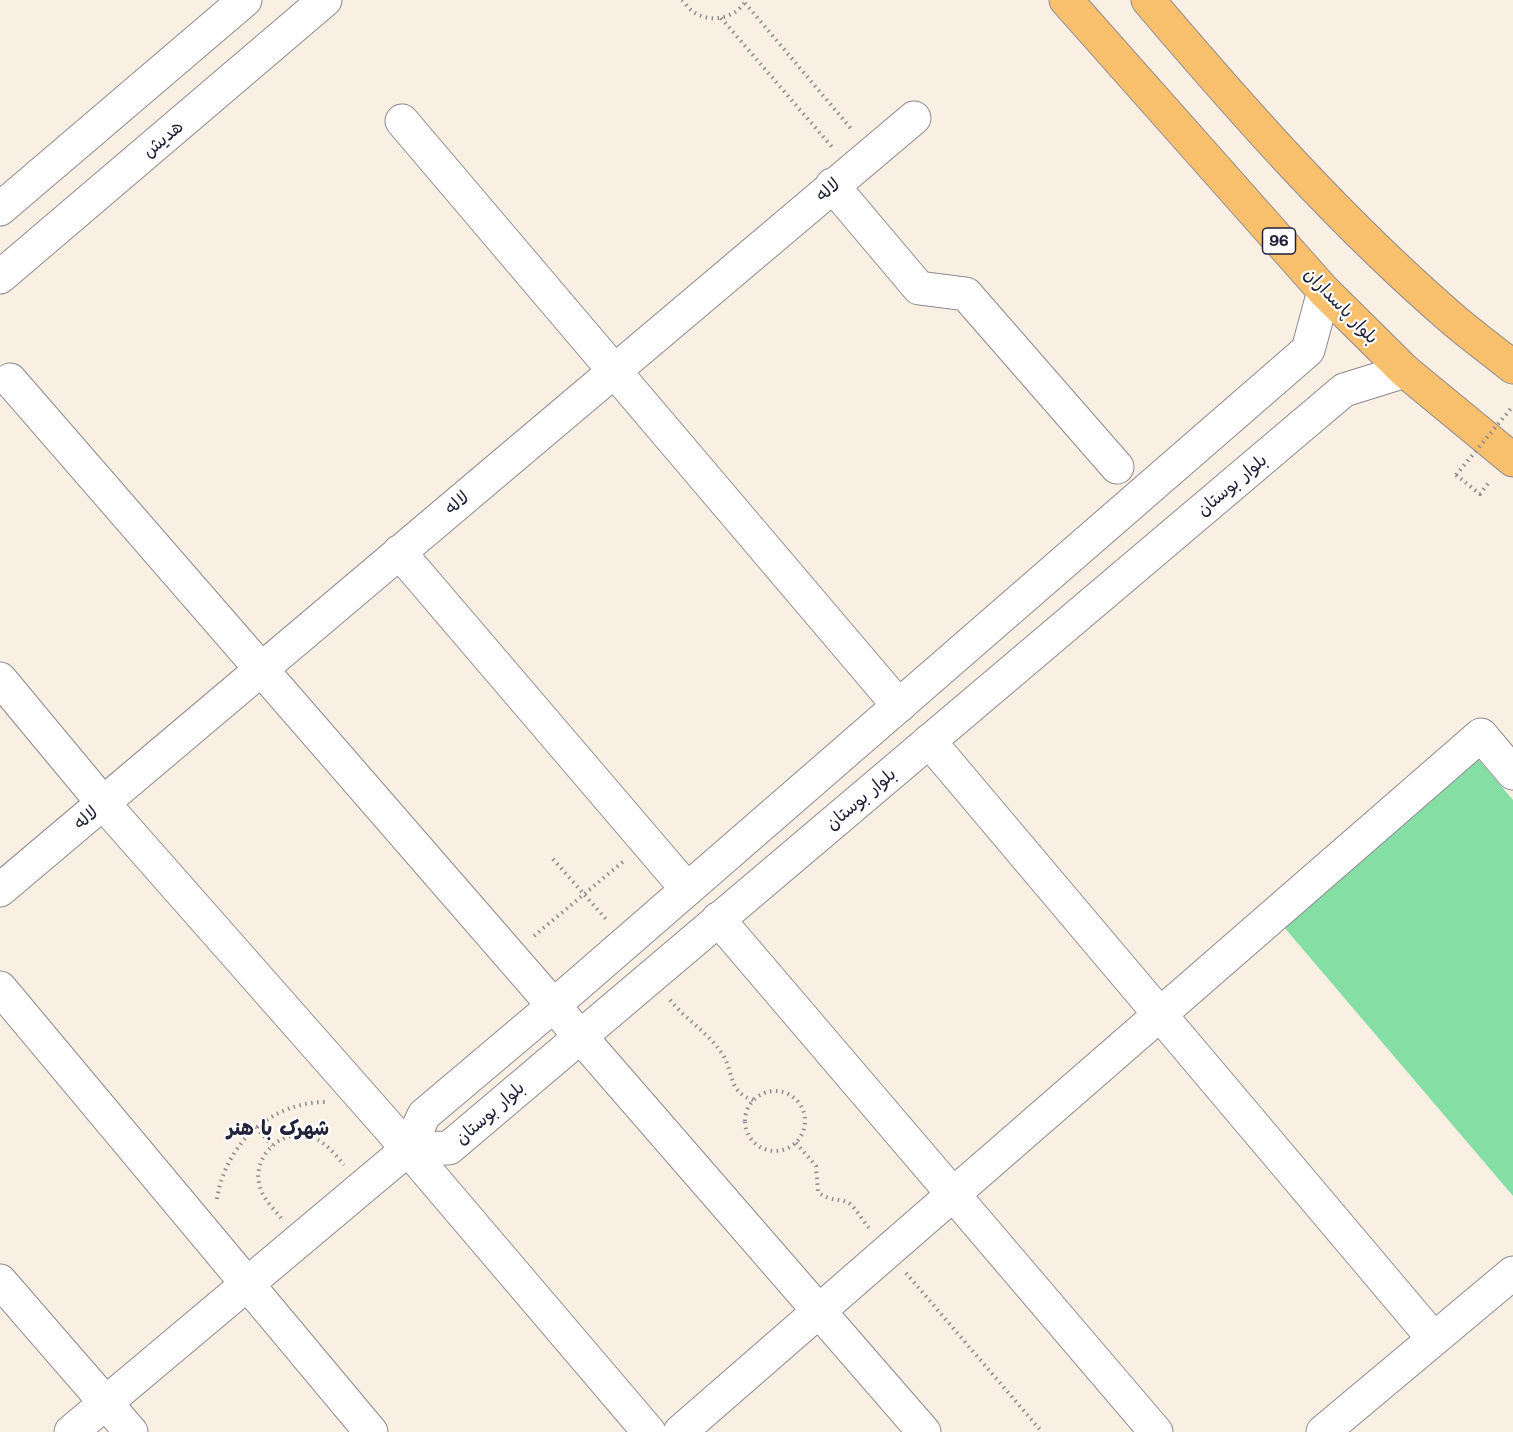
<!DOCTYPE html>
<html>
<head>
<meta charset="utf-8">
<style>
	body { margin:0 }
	canvas { display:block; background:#f9f0e3 }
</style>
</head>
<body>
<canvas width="1513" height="1432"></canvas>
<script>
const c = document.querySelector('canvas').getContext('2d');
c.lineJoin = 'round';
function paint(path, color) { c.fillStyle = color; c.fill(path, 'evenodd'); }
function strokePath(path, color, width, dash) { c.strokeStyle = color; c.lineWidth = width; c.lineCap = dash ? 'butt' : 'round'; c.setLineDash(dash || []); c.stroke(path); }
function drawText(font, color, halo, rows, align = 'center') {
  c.font = font + ' Mali,"Playpen Sans Arabic",sans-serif'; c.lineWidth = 4.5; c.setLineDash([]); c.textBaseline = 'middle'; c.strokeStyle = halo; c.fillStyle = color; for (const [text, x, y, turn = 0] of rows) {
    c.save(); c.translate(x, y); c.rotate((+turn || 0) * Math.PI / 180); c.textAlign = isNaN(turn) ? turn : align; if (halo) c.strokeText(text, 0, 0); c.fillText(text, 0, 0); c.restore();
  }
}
paint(new Path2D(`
	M1478,759L1513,800V1196L1283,926Z`), '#85dfa5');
const minor = new Path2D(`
	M402,121L899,706
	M832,185L919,288L966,294L1117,467
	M10,380L924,1432
	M399,552L687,889
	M0,679L103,803L408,1149L649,1432
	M929,741L1434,1339
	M0,890L914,118
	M718,919L1156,1432
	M0,988L371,1432
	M0,1281L131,1432
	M680,1432L1481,735L1513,773
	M1323,1432L1513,1273`);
const tertiary = new Path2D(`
	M0,209L245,0
	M0,277L325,0
	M408,1149L449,1148L1344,390L1405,371
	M71,1432L408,1149L424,1115L553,1006L1308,350L1324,291`);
const trunk = new Path2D(`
	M1066,0L1324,291L1405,371L1513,460
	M1148,0C1244,113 1343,225 1456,322C1474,337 1494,352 1513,367`);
strokePath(minor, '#8e898f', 35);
strokePath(tertiary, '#8e898f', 35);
strokePath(trunk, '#8e898f', 35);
strokePath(new Path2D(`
	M682,0C685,3 688,8 692,11C709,24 736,19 746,0
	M745,3L853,131
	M721,18L832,147
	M1456,475L1480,494L1490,481
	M553,859L606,919
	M534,936L625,860
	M670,1000C686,1020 709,1033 723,1055C734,1073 728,1092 753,1100
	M745 1121a30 30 0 1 1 60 0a30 30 0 1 1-60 0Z
	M256,1127L272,1146
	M796,1143L816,1166L818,1192C832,1203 840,1197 850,1204C857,1210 863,1221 869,1228
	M217,1199C225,1145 270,1102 326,1102
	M281,1218C274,1209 263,1199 260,1187C251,1159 279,1129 308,1136C324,1140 334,1153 344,1165
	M906,1273L1042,1432`), '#8e898f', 4, [1.5, 4.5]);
strokePath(minor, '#fff', 33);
strokePath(tertiary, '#fff', 33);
strokePath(trunk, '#f8bf6c', 33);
strokePath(new Path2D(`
	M1456,475L1513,406`), '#8e898f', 4, [1.5, 4.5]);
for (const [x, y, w] of [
	[1279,241,33]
]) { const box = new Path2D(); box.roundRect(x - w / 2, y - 13, w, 26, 4.5); c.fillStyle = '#fff'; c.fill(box); strokePath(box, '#22223b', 1.5); }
drawText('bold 16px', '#22223b', null, [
	["96",1279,241]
]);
drawText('18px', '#22223b', '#fff', [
	["هدیش",163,139,-40],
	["لاله",828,190,-40],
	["بلوار پاسداران",1341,306,46],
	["بلوار بوستان",1232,485,-40],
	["لاله",457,503,-40],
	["بلوار بوستان",861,799,-40],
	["لاله",86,818,-40],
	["بلوار بوستان",490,1113,-41]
]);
drawText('bold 20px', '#22223b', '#fff', [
	["شهرک با هنر",278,1129]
]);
</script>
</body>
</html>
